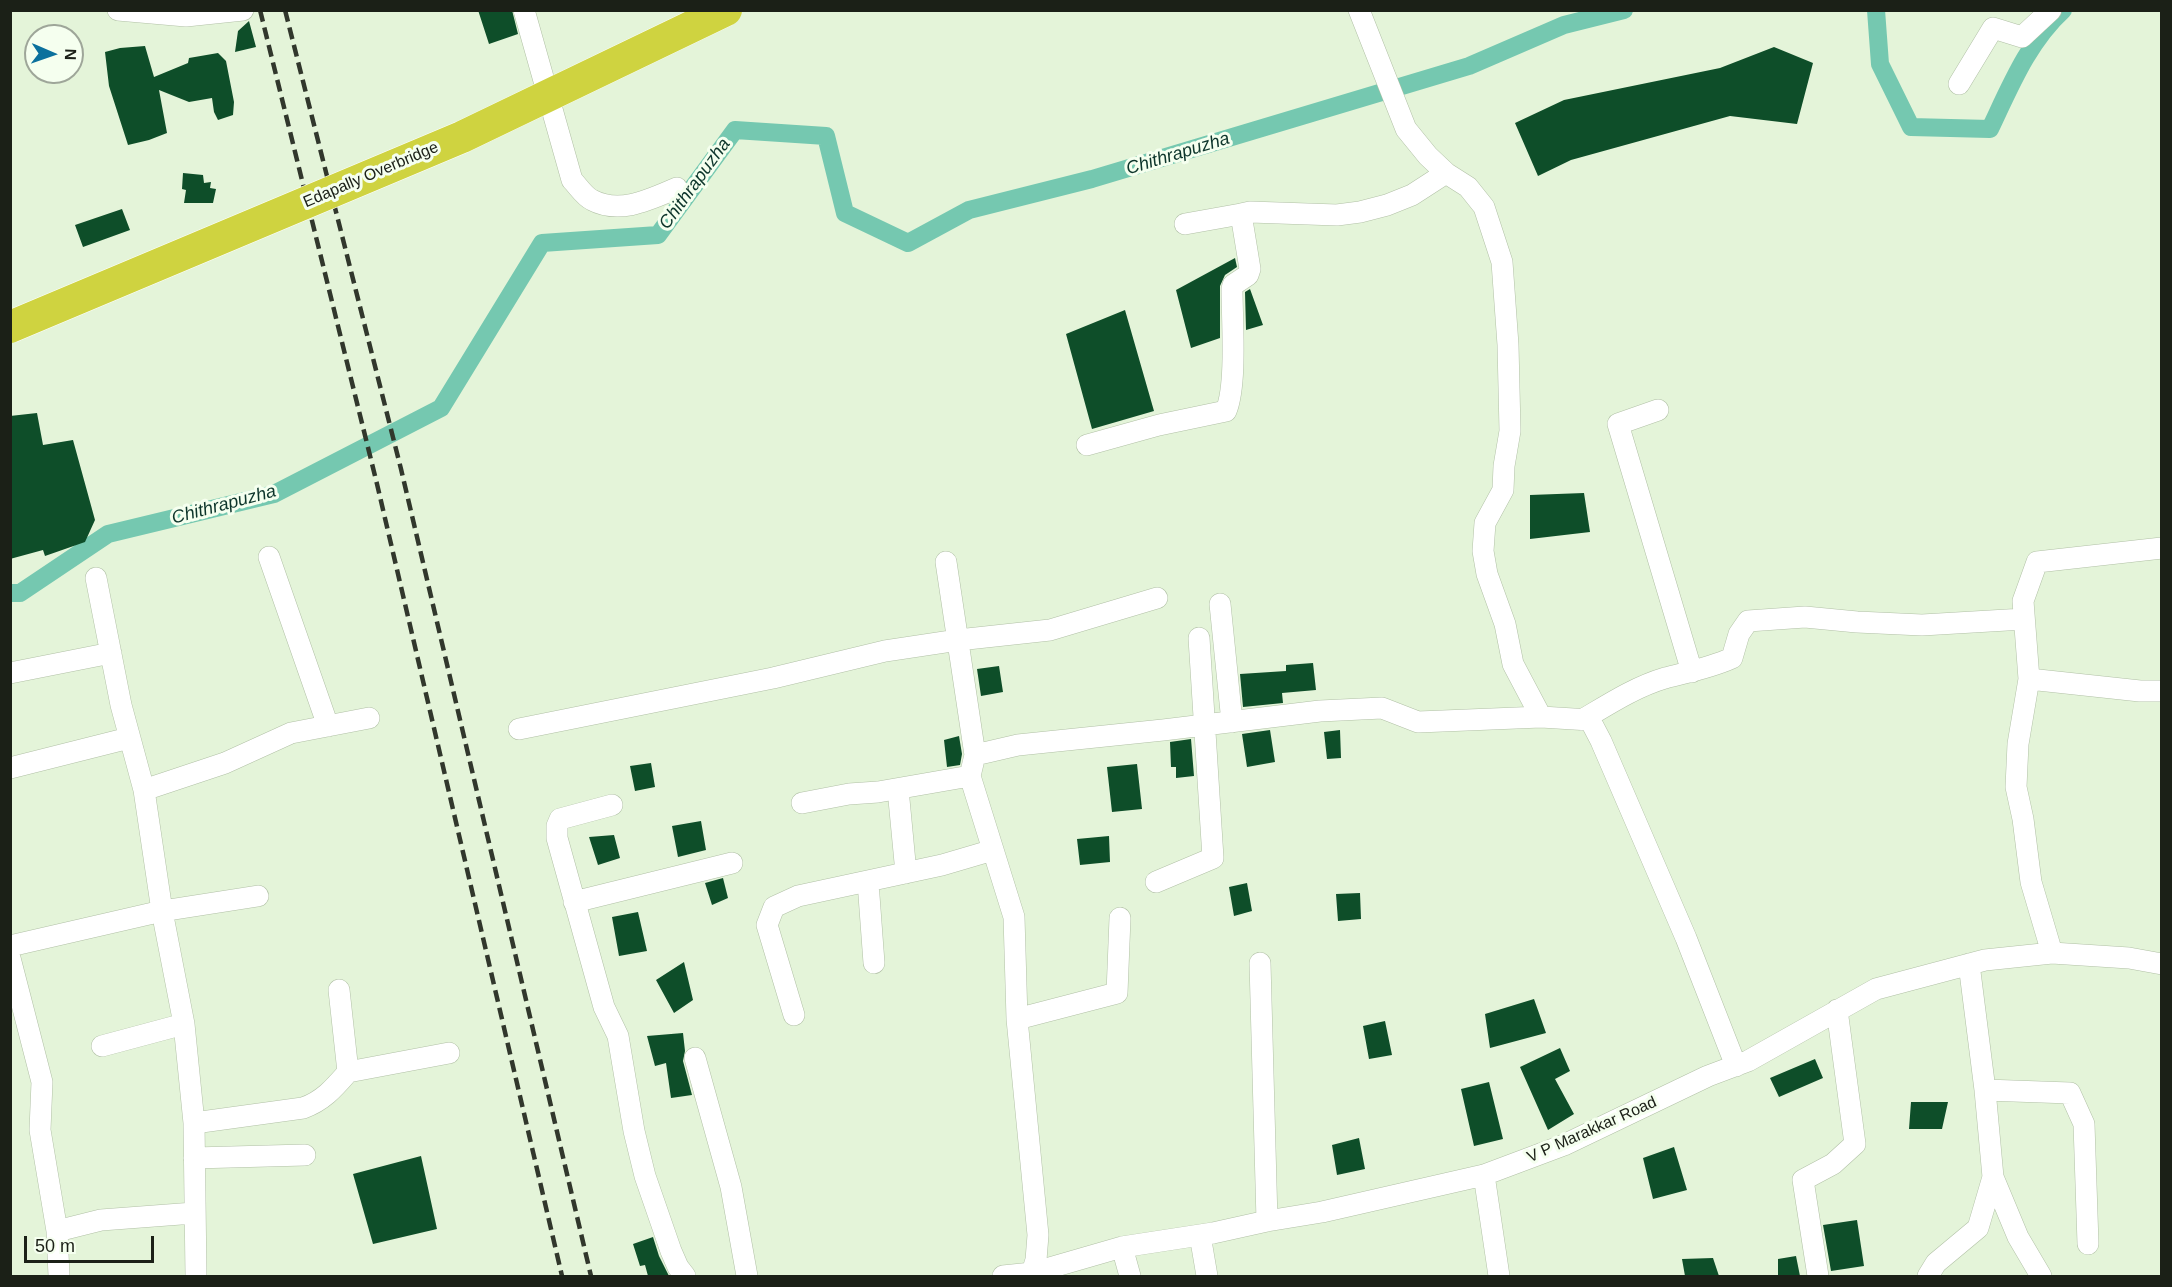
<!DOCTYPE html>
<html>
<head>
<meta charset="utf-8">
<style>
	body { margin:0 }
	#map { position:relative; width:2172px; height:1287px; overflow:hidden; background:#e4f4d9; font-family:Arial,sans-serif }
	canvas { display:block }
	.frame { position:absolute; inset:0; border:12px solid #1b2017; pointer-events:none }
	.north { position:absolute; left:24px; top:24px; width:60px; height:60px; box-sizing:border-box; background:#f5ffef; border:2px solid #9ea699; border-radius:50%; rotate:92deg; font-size:16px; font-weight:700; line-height:24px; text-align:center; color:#1b2017 }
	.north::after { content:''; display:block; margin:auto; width:21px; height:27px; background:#0b719d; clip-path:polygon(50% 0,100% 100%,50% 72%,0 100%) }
	.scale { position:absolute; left:24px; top:1236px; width:130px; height:27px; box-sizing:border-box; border:3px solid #1b2017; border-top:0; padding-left:8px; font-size:18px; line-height:21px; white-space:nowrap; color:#1b2017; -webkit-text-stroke:4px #f5ffef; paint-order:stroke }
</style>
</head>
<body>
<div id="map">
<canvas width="2172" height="1287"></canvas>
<div class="frame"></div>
<div class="north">N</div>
<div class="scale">50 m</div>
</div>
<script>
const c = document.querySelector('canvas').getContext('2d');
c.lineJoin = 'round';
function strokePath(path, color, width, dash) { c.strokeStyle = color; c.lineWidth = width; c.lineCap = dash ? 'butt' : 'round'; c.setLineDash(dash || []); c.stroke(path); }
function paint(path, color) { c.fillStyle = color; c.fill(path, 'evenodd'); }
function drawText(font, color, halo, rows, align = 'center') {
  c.font = font + ' Arial,sans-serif'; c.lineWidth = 6; c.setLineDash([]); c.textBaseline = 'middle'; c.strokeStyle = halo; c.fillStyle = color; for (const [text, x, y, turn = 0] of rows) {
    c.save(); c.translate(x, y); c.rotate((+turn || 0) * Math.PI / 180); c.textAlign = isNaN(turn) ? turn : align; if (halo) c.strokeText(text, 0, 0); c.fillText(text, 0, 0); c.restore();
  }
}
strokePath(new Path2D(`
	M1876,10L1880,64L1911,127L1990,129C2010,87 2028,42 2063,10
	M10,593H20L108,534L274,494L441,408L542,243L658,235L735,130L826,136L845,213L908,243L969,210L1092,179L1469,66L1564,25L1624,10`), '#75c8b0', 18);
paint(new Path2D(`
	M478,10H512L518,34L489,44Z
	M249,21L256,47L235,52L238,31Z
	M145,46L154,77L188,63L189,58L218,53L226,61L234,102L233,115L218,120L214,112L212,98L189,102L159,90L167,133L149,140L128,145L109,86L105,52L120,48Z
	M1774,47L1813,63L1797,124L1730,116L1571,160L1538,176L1515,123L1564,100L1720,68Z
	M183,173L203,175L204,183L211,182L210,188L216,189L213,203H184L186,190L182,189Z
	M122,209L130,230L83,247L75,225Z
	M1235,258L1237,267L1225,275L1220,286V338L1191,348L1176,290Z
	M1250,289L1263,325L1246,330L1245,292Z
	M1125,310L1154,411L1092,429L1066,334Z
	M37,413L43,445L73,440L95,520L85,542L45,556L43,550L10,559V416Z
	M1584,493L1590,532L1530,539V495Z
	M1313,663L1316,690L1282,693L1283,703L1243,707L1240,674L1286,671V665Z
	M999,666L1003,692L981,696L977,669Z
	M1270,730L1275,762L1247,767L1242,734Z
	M1340,730L1341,758L1327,759L1324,732Z
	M959,736L962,754L960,765L947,767L944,740Z
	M1191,739L1194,776L1176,778V767H1171L1170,742Z
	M651,763L655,787L635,791L630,766Z
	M1137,764L1142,809L1112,812L1107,767Z
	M701,821L706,850L678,857L672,826Z
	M614,835L620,858L598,865L589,837Z
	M1109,836L1110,862L1080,865L1077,839Z
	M723,878L728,898L712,905L705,883Z
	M1247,883L1252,911L1234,916L1229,887Z
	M1360,893L1361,919L1338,921L1336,894Z
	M638,912L647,951L619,956L612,917Z
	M684,962L693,1000L674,1013L656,980Z
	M1534,999L1546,1033L1490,1048L1485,1014Z
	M1385,1021L1392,1055L1369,1059L1363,1026Z
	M683,1033L685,1051L683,1061L692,1095L671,1098L666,1063L655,1066L647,1036Z
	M1560,1048L1570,1071L1555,1079L1574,1114L1548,1130L1520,1067Z
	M1815,1059L1823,1078L1779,1097L1770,1078Z
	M1489,1082L1503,1139L1474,1146L1461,1089Z
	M1911,1102H1948L1942,1129H1909Z
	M1359,1138L1365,1169L1337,1175L1332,1145Z
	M1674,1147L1687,1190L1653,1199L1643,1158Z
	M421,1156L437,1229L373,1244L353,1174Z
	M1857,1220L1864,1266L1831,1271L1823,1225Z
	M653,1237L659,1256L669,1276H648L645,1265L640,1266L633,1244Z
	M1796,1256L1800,1276H1778V1259Z
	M1713,1258L1719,1276H1685L1682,1259Z`), '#0e4e29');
const minor = new Path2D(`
	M118,10L186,16L243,10
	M524,10L572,180C578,186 584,196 592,200C620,215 651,199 677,188
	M1359,10L1406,129L1428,156L1446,173L1468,187L1484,207L1502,262L1508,345L1510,431L1504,466L1503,490L1485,523L1483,551L1487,574L1505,624L1513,664L1541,717L1590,720L1601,741L1686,938L1736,1066
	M1959,84L1993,28L2022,37L2051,10
	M1185,224L1241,214
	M1658,410L1618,424L1692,672
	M1087,445L1159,425L1226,411C1237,385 1232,319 1232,289L1233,285L1248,275L1250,269L1241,214L1250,212L1337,215L1360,212L1387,205L1412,195L1446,173
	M269,557L328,726
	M946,562L975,755
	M96,578L121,705L144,790L162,911L184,1024L194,1123L196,1276
	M1220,604L1232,722
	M10,673L111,653
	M2029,679L2140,691H2162
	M1582,720C1609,704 1635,687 1665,678C1688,672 1710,668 1732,658L1739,634L1748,621L1805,617L1857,622L1922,625L2024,619
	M519,729L773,678L885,651L958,640L1050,630L1157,598
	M10,768L129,738
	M898,789L906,873
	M144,790L225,763L291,733L369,718
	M802,803L849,794L878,792L970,776
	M612,805L560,819L557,826V838L604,1007L618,1036L634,1131L645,1176L671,1251L678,1267L685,1276
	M868,882L874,963
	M1156,882L1213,858L1199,638
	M574,902L732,863
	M10,946L162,911L258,896
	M2052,953L2031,882L2023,819L2016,787L2018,744L2029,679L2023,601L2037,562L2162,548
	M10,958L42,1082L40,1130L57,1231L59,1276
	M1260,963L1267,1221
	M1969,964L1985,1090L1993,1177L2018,1237L2041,1276
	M794,1015L767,925L774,907L798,896L942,865L993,850
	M1017,1019L1117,993L1120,918
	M102,1046L184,1024
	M695,1058L731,1187L747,1276
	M348,1072L449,1053
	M1985,1090L2070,1093L2084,1124L2088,1244
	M194,1123L303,1108C323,1101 334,1088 348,1072L339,990
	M194,1158L305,1155
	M1484,1175L1499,1276
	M57,1231L101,1220L194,1213
	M1200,1235L1207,1276
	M1122,1247L1130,1276
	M1003,1276L1032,1273L1122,1247L1213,1233L1267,1221L1322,1212L1484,1175L1564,1145L1708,1076L1748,1061L1876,989L1985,960L2052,953L2129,958L2162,964
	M1031,1276L1036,1260L1038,1235L1017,1019L1014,917L970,776L975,755L1018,745L1163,730L1320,711L1382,708L1418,722L1541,717
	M1818,1276L1803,1180L1833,1164L1855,1144L1837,1010
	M1928,1276L1936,1263L1978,1228L1993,1177`);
strokePath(minor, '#b1c0a6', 22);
strokePath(minor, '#fff', 21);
strokePath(new Path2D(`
	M260,10L377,484L562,1276
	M285,10L401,469L591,1276`), '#31372c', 4.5, [12, 6]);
const highwayBridge = new Path2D(`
	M10,327L462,137L726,10`);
strokePath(highwayBridge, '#fff', 33, []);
strokePath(highwayBridge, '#cfd340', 32);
drawText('16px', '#1b2017', '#f5ffef', [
	["Edapally Overbridge",371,175,-23],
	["V P Marakkar Road",1592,1130,-24]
]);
drawText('italic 18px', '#0d352b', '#f5ffef', [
	["Chithrapuzha",1178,154,-17],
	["Chithrapuzha",695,184,-54],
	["Chithrapuzha",224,505,-15]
]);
</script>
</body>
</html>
